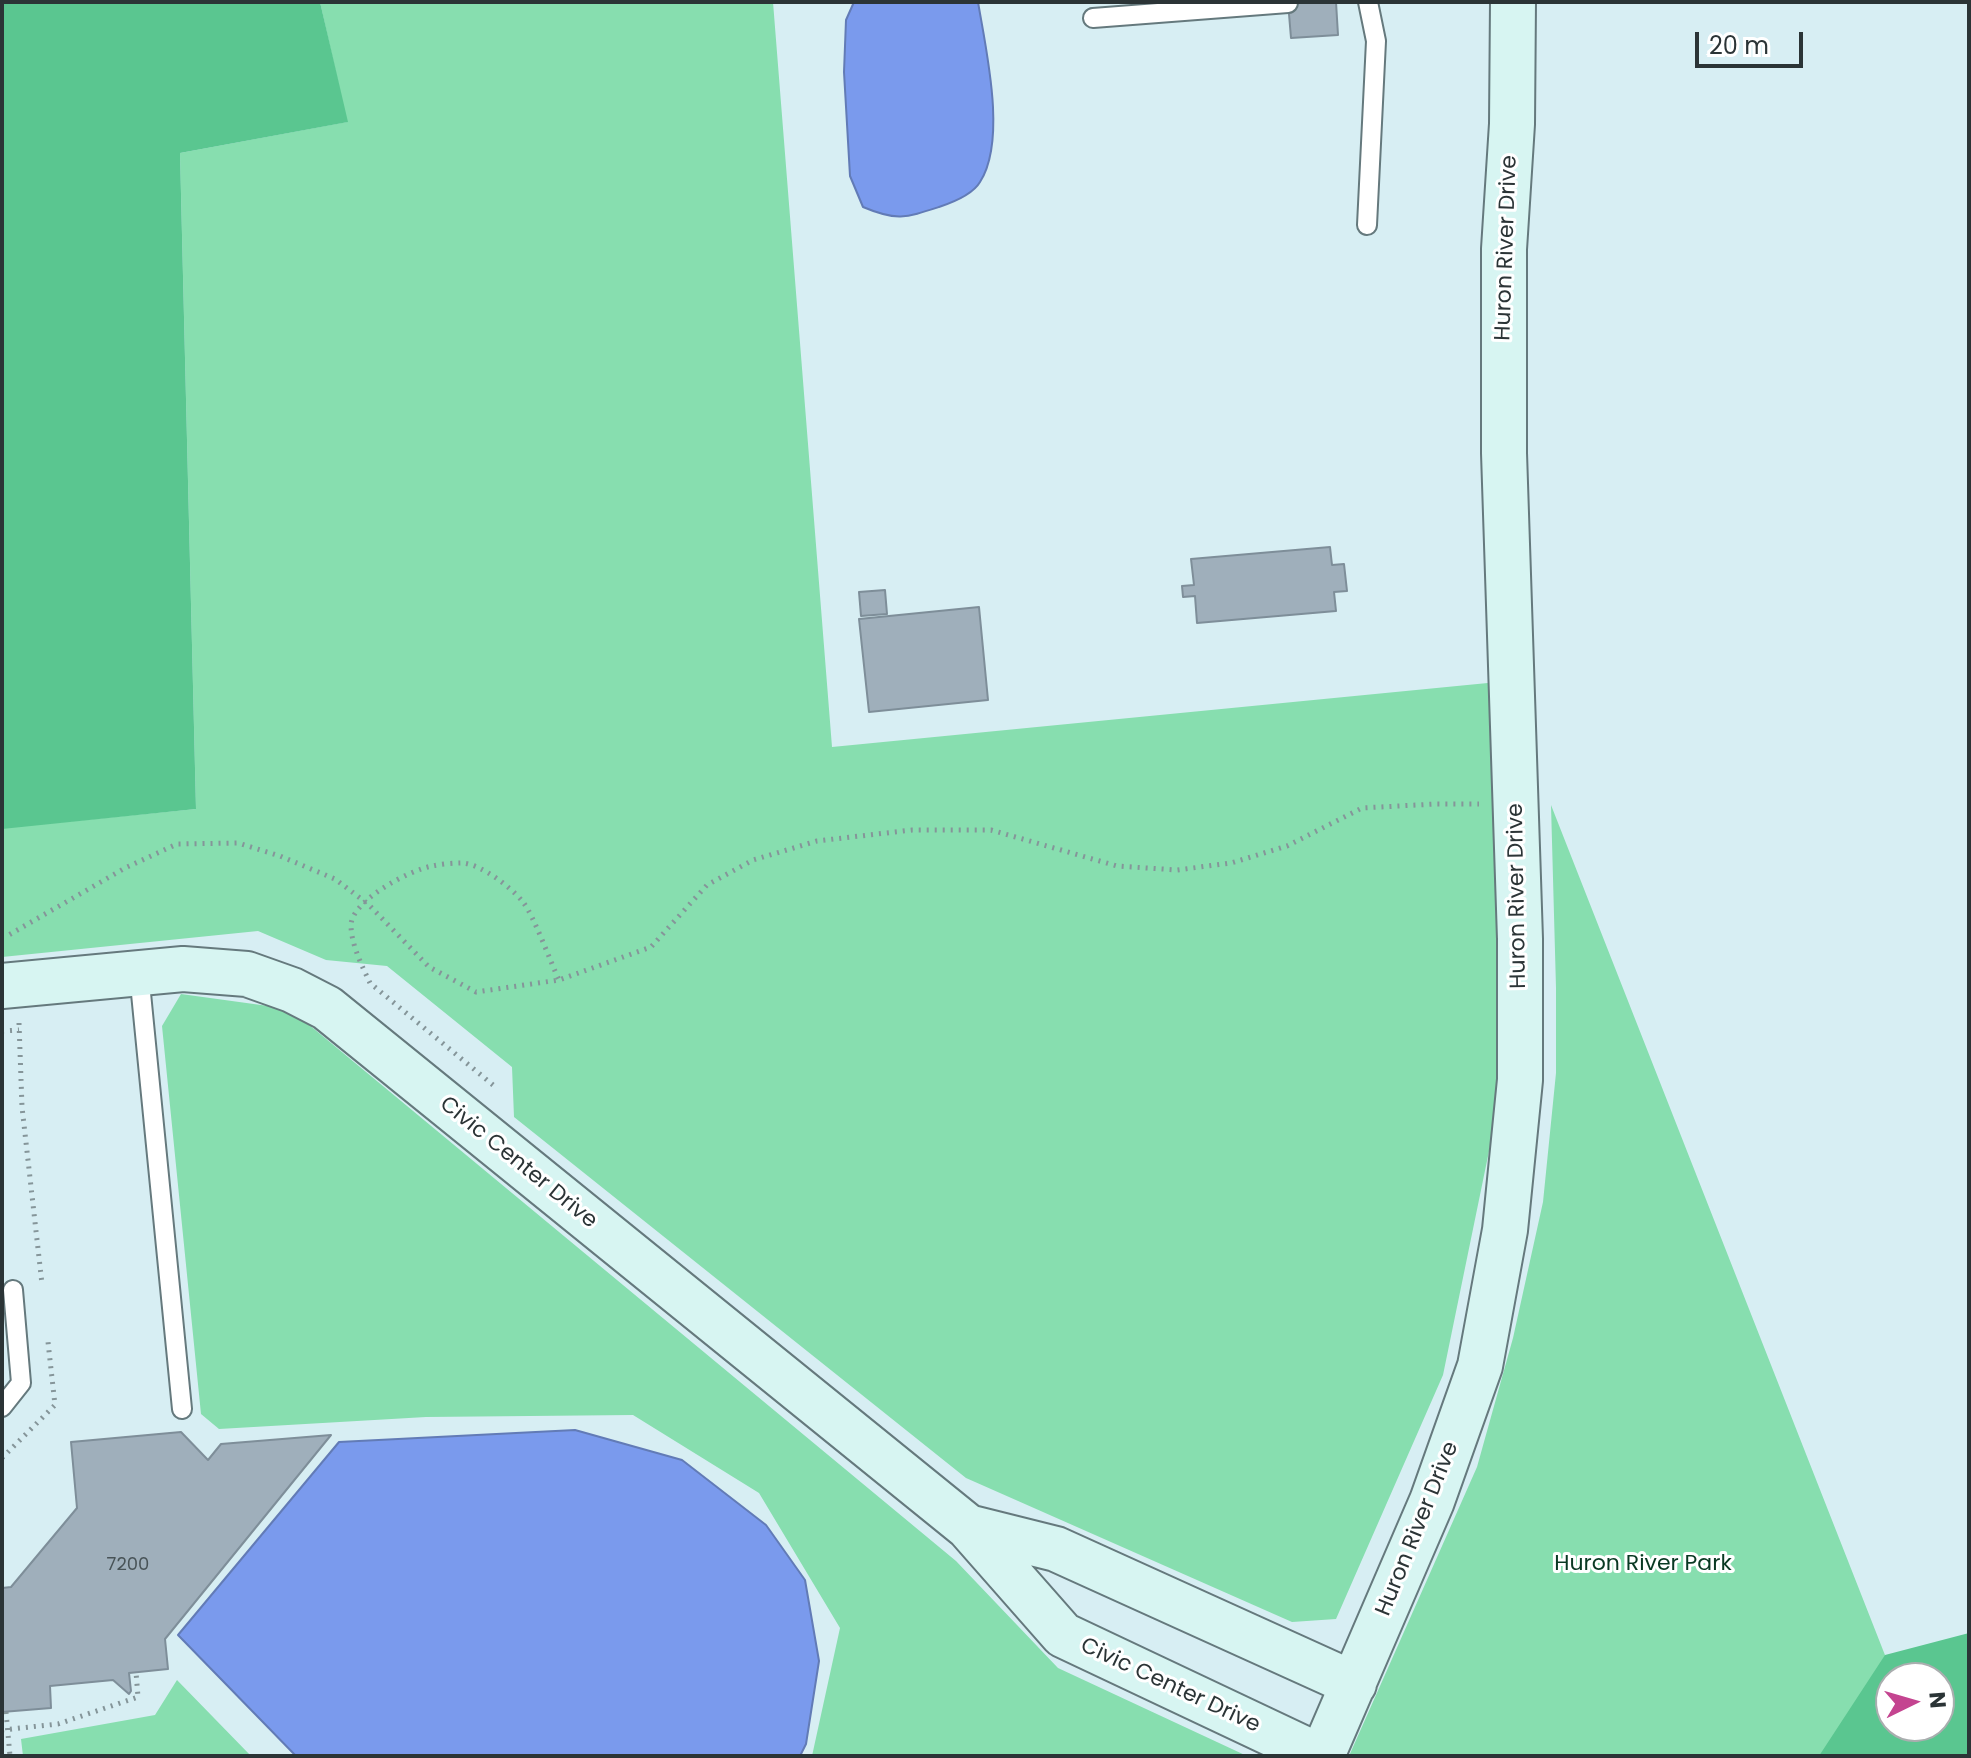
<!DOCTYPE html>
<html>
<head>
<meta charset="utf-8">
<style>
	body { margin:0 }
	#map { position:relative; width:1971px; height:1758px; overflow:hidden; background:#d7eef3; font-family:Poppins,sans-serif }
	canvas { display:block }
	.frame { position:absolute; inset:0; border:4px solid #2b3436; pointer-events:none }
	.north { position:absolute; left:1875px; top:1662px; width:80px; height:80px; box-sizing:border-box; background:#fff; border:2px solid #aaaeaf; border-radius:50%; rotate:85deg; font-size:22px; font-weight:700; line-height:32px; text-align:center; color:#2b3436 }
	.north::after { content:''; display:block; margin:auto; width:28px; height:36px; background:#c44490; clip-path:polygon(50% 0,100% 100%,50% 72%,0 100%) }
	.scale { position:absolute; left:1695px; top:32px; width:108px; height:36px; box-sizing:border-box; border:4px solid #2b3436; border-top:0; padding-left:10px; font-size:24px; line-height:28px; white-space:nowrap; color:#2b3436; -webkit-text-stroke:6px #fff; paint-order:stroke }
</style>
</head>
<body>
<div id="map">
<canvas width="1971" height="1758"></canvas>
<div class="frame"></div>
<div class="north">N</div>
<div class="scale">20 m</div>
</div>
<script>
const c = document.querySelector('canvas').getContext('2d');
c.lineJoin = 'round';
function paint(path, color) { c.fillStyle = color; c.fill(path, 'evenodd'); }
function strokePath(path, color, width, dash) { c.strokeStyle = color; c.lineWidth = width; c.lineCap = dash ? 'butt' : 'round'; c.setLineDash(dash || []); c.stroke(path); }
function drawText(font, color, halo, rows, align = 'center') {
  c.font = font + ' Poppins,sans-serif'; c.lineWidth = 6; c.setLineDash([]); c.textBaseline = 'middle'; c.strokeStyle = halo; c.fillStyle = color; for (const [text, x, y, turn = 0] of rows) {
    c.save(); c.translate(x, y); c.rotate((+turn || 0) * Math.PI / 180); c.textAlign = isNaN(turn) ? turn : align; if (halo) c.strokeText(text, 0, 0); c.fillText(text, 0, 0); c.restore();
  }
}
paint(new Path2D(`
	M320,2H773L832,747L1498,682L1503,1083L1443,1375L1336,1619L1292,1622L966,1478L514,1117L512,1067L387,966L326,960L258,931L2,957V828L196,809L180,153L347,122Z
	M1551,805L1894,1678H1891V1726L1924,1756H1349L1477,1467L1513,1338L1543,1202L1556,1073V988Z
	M181,994L290,1009L956,1561L1058,1668L1247,1756H812L840,1628L759,1493L633,1415L426,1417L219,1429L201,1414L162,1026Z
	M177,1680L251,1756H23L21,1739L155,1715Z`), '#87deaf');
paint(new Path2D(`
	M2,2H320L348,122L180,153L196,809L2,829Z
	M1969,1633V1756H1819L1885,1655ZM1891,1678H1939V1726H1891Z`), '#5ac690');
const water = new Path2D(`
	M854,2H978C986,50 1007,140 980,182C973,194 951,203 939,207C905,218 896,221 863,207L850,176L844,72L846,20Z
	M575,1430L682,1460L766,1525L805,1580L819,1661L806,1744L800,1756H296L178,1635L339,1442Z`);
paint(water, '#7a9aed');
strokePath(water, '#627bb6', 2);
const building = new Path2D(`
	M1288,2H1336L1338,35L1291,38Z
	M1330,547L1332,565L1344,564L1347,591L1334,592L1336,611L1197,623L1195,596L1183,597L1182,586L1194,585L1191,559Z
	M885,590L887,614L861,616L859,592Z
	M979,607L988,700L869,712L859,619Z
	M181,1432L208,1460L221,1444L331,1435L165,1639L168,1669L129,1673L131,1691L129,1694L113,1680L50,1686L51,1708L2,1712V1588L11,1587L77,1508L71,1442Z`);
paint(building, '#9fafbb');
strokePath(building, '#7e8e99', 2);
const lane = new Path2D(`
	M1093,18L1288,3
	M1367,225L1376,41L1368,2
	M139,973L182,1409
	M2,1407L21,1383L13,1290`);
const secondary = new Path2D(`
	M2,986L183,969L247,974L292,990L327,1008L968,1527L1063,1635L1319,1756
	M968,1527L1056,1549L1354,1684
	M1322,1756L1432,1501L1480,1366L1505,1230L1520,1080V939L1504,453V249L1512,124L1513,2`);
strokePath(lane, '#65797d', 22);
strokePath(secondary, '#65797d', 48);
strokePath(new Path2D(`
	M2,936H7L125,868L177,844L238,843L280,856L335,879L368,904L429,967L476,992L559,980L651,947L707,885L753,860L817,841L912,830H991L1117,866L1177,870L1231,863L1287,846L1362,808L1435,804H1479
	M19,1023L22,1107L42,1284
	M2,1031L19,1030
	M493,1085L370,983C362,966 351,944 351,925C352,900 410,870 432,866C441,864 453,863 462,863C481,864 511,887 523,902C534,916 550,961 559,980
	M2,1458L55,1405L48,1342
	M6,1712L10,1756
	M2,1730L58,1724L138,1697L136,1672`), '#859599', 5, [2, 6]);
strokePath(lane, '#fff', 18);
strokePath(secondary, '#d7f5f2', 44);
drawText('18px', '#485357', null, [
	["7200",128,1565]
]);
drawText('22px', '#2b3436', '#fff', [
	["Huron River Drive",1507,248,-88],
	["Huron River Drive",1518,896,-91],
	["Civic Center Drive",518,1163,39],
	["Huron River Drive",1418,1529,-68],
	["Civic Center Drive",1170,1686,25]
]);
drawText('22px', '#093923', '#fff', [
	["Huron River Park",1643,1564]
]);
</script>
</body>
</html>
